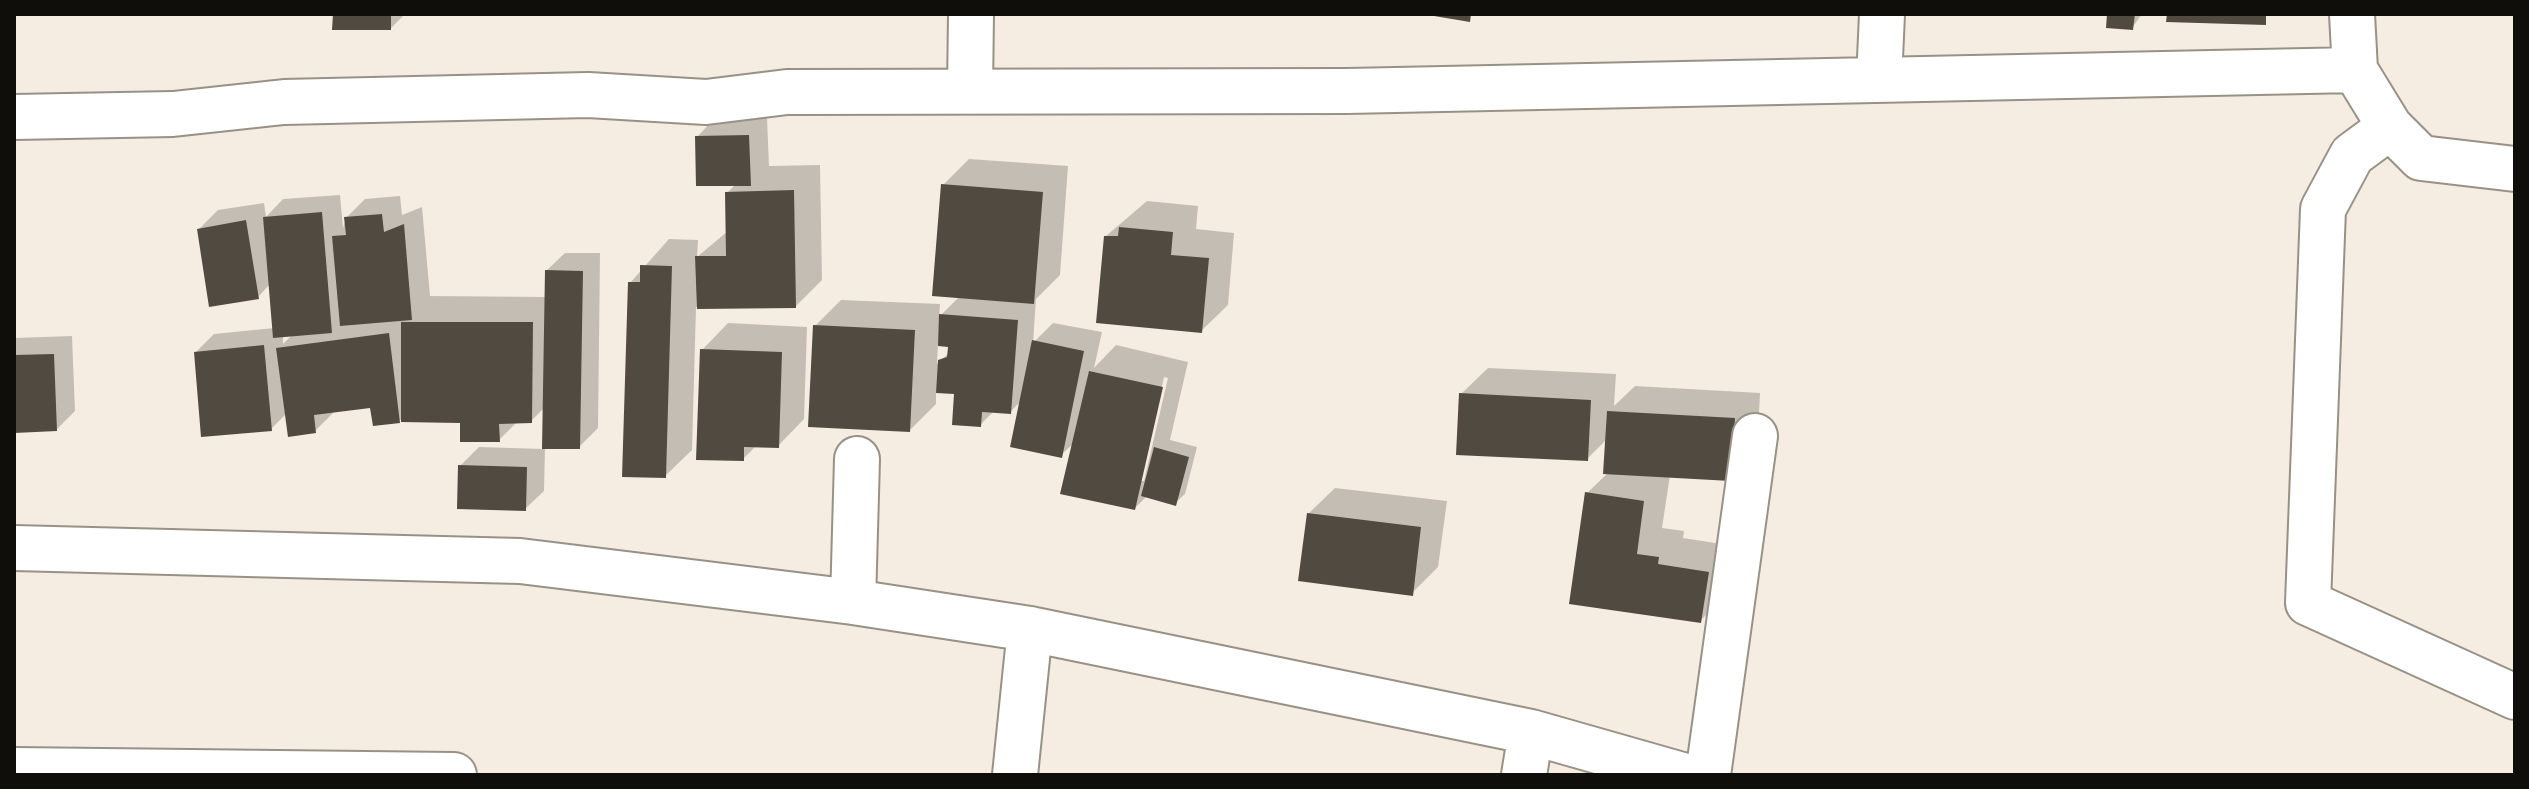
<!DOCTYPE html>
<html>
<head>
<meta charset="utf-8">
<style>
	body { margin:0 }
	#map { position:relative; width:2529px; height:789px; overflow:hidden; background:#f5ede1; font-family:Lato,sans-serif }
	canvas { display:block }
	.frame { position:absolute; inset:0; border:16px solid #100e0a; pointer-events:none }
</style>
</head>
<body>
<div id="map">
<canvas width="2529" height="789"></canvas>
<div class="frame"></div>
</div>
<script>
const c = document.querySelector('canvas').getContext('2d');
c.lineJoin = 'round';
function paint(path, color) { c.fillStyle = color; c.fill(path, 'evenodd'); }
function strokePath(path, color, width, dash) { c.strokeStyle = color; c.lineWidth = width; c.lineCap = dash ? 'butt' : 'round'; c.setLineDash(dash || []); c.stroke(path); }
paint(new Path2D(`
	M335,14H405L391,28Z
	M2109,14H2142L2132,28Z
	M767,117L769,166L820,165L822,280L796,306L696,307L692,450L665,476L630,283L669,239L698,240L697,257L728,231L727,193L736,184L697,137L715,118Z
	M969,159L1068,166L1060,275L1036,299L1033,343L1053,323L1102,332L1094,368L1116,345L1188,362L1170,440L1197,447L1185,494L1175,503L1147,496L1135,508L1074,443L1061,455L1022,400L1010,412L994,411L980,425L956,392L936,391V404L910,430L815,326L841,300L940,304L939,317L960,296L943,185ZM938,344L950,345V352L937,364ZM1164,377L1168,378L1144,481H1140Z
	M340,195L343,228L346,218L365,199L400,196L402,215L422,207L430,296L546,297V271L565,253H600L598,428L579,447H545L544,491L525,509L460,466L479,447L544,449L545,407L531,421H518L499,440L462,421L403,417L399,421L372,406L336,410L315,431L287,413L271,429L196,352L214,334L274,328L270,284L258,297L199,229L218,210L264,203L266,217L283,199ZM293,334L283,344V335Z
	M1147,201L1198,206L1196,229L1234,233L1228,305L1201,331L1106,236Z
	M728,323L807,327L804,419L778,446L757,445L743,459L702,350Z
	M72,336L75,411L56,430L14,431V338Z
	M1488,368L1616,374L1614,406L1635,386L1760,393L1757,452L1670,475L1662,528L1684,531L1683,538L1734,546L1727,594L1701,620L1571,602L1587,493L1609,472L1607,439L1587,459L1461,394Z
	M1335,488L1447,501L1438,567L1412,593L1308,514Z`), '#0003');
paint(new Path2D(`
	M333,14H391V30H332Z
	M1422,14H1471L1470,22Z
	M2107,14H2135L2133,30L2106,28Z
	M2167,14H2266V25L2166,22Z
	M749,135L751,186H696L695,136Z
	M941,184L1043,192L1034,304L932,296Z
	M794,190L796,308L697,309L695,256H726L725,192Z
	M322,212L332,333L273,338L263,217Z
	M382,214L384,232L404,224L412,320L340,326L332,236L346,235L344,217Z
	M246,220L259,299L209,307L197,229Z
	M1119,227L1173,232L1171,255L1209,258L1202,333L1096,323L1104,236H1118Z
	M640,265L672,266L666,478L622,477L628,282H640Z
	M545,270L583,271L580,449H542Z
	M939,314L1018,320L1011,414L982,412L981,427L952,425L954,394L936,393L938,360L947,357L948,347L938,346Z
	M401,322H533L532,423L499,424L500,442H460V423L401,422Z
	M813,325L915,330L910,432L808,427Z
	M389,333L400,423L373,426L370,408L314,415L316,433L288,437L276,348Z
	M1032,340L1084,351L1062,458L1010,447Z
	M264,345L272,431L201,437L194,352Z
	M700,349L782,352L779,448L744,447V461L696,460Z
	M54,354L57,431L14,433V355Z
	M1089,371L1163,387L1135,510L1060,494Z
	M1459,393L1591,400L1588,461L1456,455Z
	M1607,411L1735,418L1731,481L1603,474Z
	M1154,447L1189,457L1176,506L1141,496Z
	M458,465L527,467L526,511L457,509Z
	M1585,492L1644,501L1637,554L1659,557L1658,564L1709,572L1701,623L1569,604Z
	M1307,513L1421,527L1413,596L1298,581Z`), '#514a41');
const minor = new Path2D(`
	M2352,14L2355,70L2390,127L2421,158L2515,169
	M1879,80L1882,14
	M970,91L971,14
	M14,117L173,114L284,102L588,95L706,102L787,92L1347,91L2355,70
	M2390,127L2352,155L2323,209L2308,603L2515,697
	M14,548L520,561L853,602L1030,629L1531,732L1682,775
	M853,602L857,459
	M14,770L454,775
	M1015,775L1030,629
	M1524,775L1531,732
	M1708,775L1755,436`);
strokePath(minor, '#989186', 48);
strokePath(minor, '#fff', 44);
</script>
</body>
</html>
